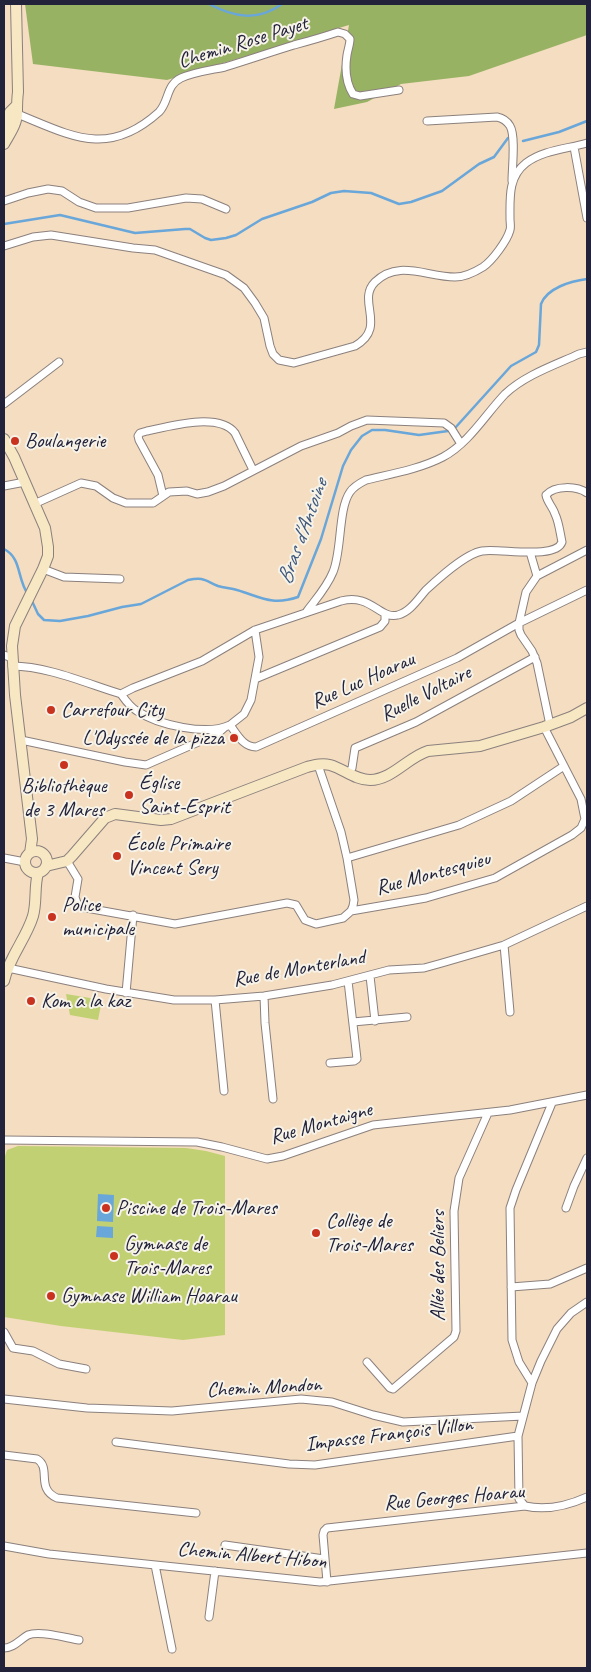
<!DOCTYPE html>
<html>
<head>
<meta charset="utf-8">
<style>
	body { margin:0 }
	#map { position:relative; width:591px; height:1672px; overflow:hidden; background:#f4ddc0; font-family:Caveat,sans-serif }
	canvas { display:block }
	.frame { position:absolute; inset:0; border:5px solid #22223b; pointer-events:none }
</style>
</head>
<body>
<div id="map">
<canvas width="591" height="1672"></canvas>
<div class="frame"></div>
</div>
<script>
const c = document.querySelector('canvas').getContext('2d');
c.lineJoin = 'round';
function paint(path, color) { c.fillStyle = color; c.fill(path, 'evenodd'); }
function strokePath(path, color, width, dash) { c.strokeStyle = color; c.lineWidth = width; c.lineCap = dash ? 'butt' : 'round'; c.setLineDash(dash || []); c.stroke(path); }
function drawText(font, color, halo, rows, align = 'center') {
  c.font = font + ' Caveat,sans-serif'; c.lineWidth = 4; c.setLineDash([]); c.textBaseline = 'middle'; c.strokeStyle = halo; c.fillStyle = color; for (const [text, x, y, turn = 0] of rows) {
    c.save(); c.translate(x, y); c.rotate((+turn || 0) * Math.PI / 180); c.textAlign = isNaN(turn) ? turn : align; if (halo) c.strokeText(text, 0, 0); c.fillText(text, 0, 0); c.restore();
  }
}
paint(new Path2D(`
	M66,994L102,1000L98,1020L70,1015Z
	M18,1146L186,1148L206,1151L225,1156V1335L183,1340L61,1326L4,1317L5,1156L7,1150Z`), '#c1d072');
paint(new Path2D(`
	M25,4H587V35L469,76L401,84L367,102L334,109L349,25L167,80L33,64Z`), '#98b264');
paint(new Path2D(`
	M98,1194L114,1195L113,1222L97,1221Z
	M97,1226L113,1227V1238L96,1237Z`), '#69a6da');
strokePath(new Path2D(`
	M209,4C234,17 257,22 282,4
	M523,141L559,132L587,121
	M4,224L60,215L135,233L185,229H190L205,238L211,240L226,238L236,235L262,219L312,202L331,193L344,191L371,193L399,204L411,202L442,191L479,164L494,157L508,138
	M455,428L511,366L536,352L539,345L541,304C547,288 571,281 587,279
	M4,549C22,558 17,580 28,594
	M31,599L38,614L44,620L60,621L88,616L122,607L141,604L188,580C204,577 204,580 218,586C224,588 231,588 237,590C261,597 272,606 298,597L321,539L343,466L351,450L362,436L372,430H385L419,435L448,431`), '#69a6da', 2.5);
const street = new Path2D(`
	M15,113C70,135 107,159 159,112C169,102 166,85 181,78C194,72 211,70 225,67C248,60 271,52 294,45C309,41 323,37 338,32L345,34L350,39C350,44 348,49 347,55C345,68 346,83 353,94L360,96L399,90
	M427,121L497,117C502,118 507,121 510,126C516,136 512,168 512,181
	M574,147L587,218
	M4,201L28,193L48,189L62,191L79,202L96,208H128L186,198L202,199L226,209
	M4,246L33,237L51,235L133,248L155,250L226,275L244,288L255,303L264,318L270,346L273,354L279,360L294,363L355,346C388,327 356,301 375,282C398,259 427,277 455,277C464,277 475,272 483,267C492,261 507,241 510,230C511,227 510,222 510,219C510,198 508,177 526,163C543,150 567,149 587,143
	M4,404L59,362
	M4,486L25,482
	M163,496L158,475L139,440L138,436L140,433L147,431C170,426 219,412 235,433L253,470
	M34,504L81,483L96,486L113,498L126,503H153L169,492L187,491L197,494L208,492L224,486L301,446L338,433L351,426L367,420L444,423L451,428L461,444
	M530,552L537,576
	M43,569L64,577L120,579
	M307,611C316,599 327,587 333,572C342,551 338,509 350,492C354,486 360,483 366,480C391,474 420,469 443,457C469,443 485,415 505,394C525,375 555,365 579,354L587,352
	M4,655L12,658
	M12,666C47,666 88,684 121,694L133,688L202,661L255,630L341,601C371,593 380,620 398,615C410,612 418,599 426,590C439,578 465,554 482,551C499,548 556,560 562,542C560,533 559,522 555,514C553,507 547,502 546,495C555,485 577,486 587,493
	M255,679L380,627L385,621V614
	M121,694C126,701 130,707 137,711C158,725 207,736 230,725C237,734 243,747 256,747L457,658L519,623L587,590
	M230,725L244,714L251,700L259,657L255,630
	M550,725L537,663L532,651L521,635L519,630V623L526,592L537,576L587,550
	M21,740L125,762L146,765L217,734L225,727
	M349,773L352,768L355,748L416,722L535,657
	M4,858L25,862
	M347,858L459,825L511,801L564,766
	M67,861L78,879L75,897L77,903L81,907L175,924L287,903L296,905L305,920L316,924L343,918L351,911L353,906L354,900L347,858L341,832L318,765
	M351,911L426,898L495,878L572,835L581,828L585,819L581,799L544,727
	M504,945L510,1012
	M8,968L106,989L174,1000H215L264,996L332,985L389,970L424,968L442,963L504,945L587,906
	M370,976L375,1021
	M126,993L133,915
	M264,996L265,1023L273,1099
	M215,1000L224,1091
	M353,1022L407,1017
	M330,1063L354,1061L357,1059L348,981
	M4,1140L197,1142L222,1147L267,1159L283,1156L373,1125L510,1110L587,1095
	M566,1208L574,1186L587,1158
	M511,1287L550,1284L587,1268
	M4,1332L13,1348L33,1351L59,1364L86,1369
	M367,1362L390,1388L393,1389L454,1337L456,1331L454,1211L459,1178L488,1113
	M532,1383L519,1362L512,1340L510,1208L516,1190L552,1103
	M4,1399L87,1408L172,1411L301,1399L332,1402L373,1415L403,1422L523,1416
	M116,1442L289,1464L315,1465L518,1436
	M4,1455L37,1459C52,1468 35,1488 57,1498L196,1513
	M525,1506L519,1499L518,1436L532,1383L541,1361L557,1329L571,1313L587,1302
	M225,1545L324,1559
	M4,1546L49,1554L320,1582L587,1553
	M155,1565L172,1649
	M327,1582L323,1535L324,1531L327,1528L525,1506C547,1511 567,1506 587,1497
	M209,1617L215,1571
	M4,1648C14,1648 19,1640 28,1635C40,1630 66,1638 79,1640`);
const secondary = new Path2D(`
	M4,128L10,112L16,106
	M4,144C9,135 17,124 17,113C17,105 17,99 18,92L16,4
	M4,439L14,457L45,528L48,547V556L43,569L15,626L12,646L15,695L32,839L30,853
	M25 862a11 11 0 1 1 22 0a11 11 0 1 1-22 0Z
	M46,866L67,861L72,856L105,818L115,814L161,820L171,819L307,767C315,765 322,763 330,765C344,769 355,780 370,780C392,780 408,757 428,751L480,746L544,727L571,717L587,708
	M4,981C9,957 26,939 33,916C37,902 34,887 38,873`);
strokePath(street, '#8b807e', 9);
strokePath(secondary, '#8b807e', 12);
strokePath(street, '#fff', 7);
strokePath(secondary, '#f7e8c3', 10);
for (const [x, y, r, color] of [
	[15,441,5,"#c8321e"],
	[51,710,5,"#c8321e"],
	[234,738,5,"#c8321e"],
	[64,765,5,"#c8321e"],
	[129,795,5,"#c8321e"],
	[117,856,5,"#c8321e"],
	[52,917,5,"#c8321e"],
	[31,1001,5,"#c8321e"],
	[106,1208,5,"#c8321e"],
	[316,1233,5,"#c8321e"],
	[114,1256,5,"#c8321e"],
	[51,1296,5,"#c8321e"]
]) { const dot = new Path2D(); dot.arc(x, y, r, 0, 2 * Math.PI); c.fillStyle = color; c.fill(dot); strokePath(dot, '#f7f3e8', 2); }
drawText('21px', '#22223b', '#f7f3e8', [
	["Chemin Rose Payet",243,43,-17],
	["Rue Luc Hoarau",363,681,-24],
	["Ruelle Voltaire",426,694,-27],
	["Rue Montesquieu",433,874,-15],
	["Rue de Monterland",299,969,-10],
	["Rue Montaigne",321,1124,-16],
	["Allée des Beliers",438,1266,-90],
	["Chemin Mondon",264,1388,-3],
	["Impasse François Villon",389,1435,-7],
	["Rue Georges Hoarau",454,1498,-5],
	["Chemin Albert Hibon",252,1556,5]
]);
drawText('21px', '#22223b', '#f7f3e8', [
	["Boulangerie",25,441],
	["Carrefour City",61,710],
	["L'Odyssée de la pizza",224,738,"right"],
	["Église",139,783],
	["Saint-Esprit",139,807],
	["Bibliothèque",64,786,"center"],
	["de 3 Mares",64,810,"center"],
	["École Primaire",127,844],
	["Vincent Sery",127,868],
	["Police",62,905],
	["municipale",62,929],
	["Kom a la kaz",41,1001],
	["Piscine de Trois-Mares",116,1208],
	["Collège de",326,1221],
	["Trois-Mares",326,1245],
	["Gymnase de",124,1244],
	["Trois-Mares",124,1268],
	["Gymnase William Hoarau",61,1296]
], 'left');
drawText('italic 22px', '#3e577b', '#f7f3e8', [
	["Bras d'Antoine",303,532,-70]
]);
</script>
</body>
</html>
